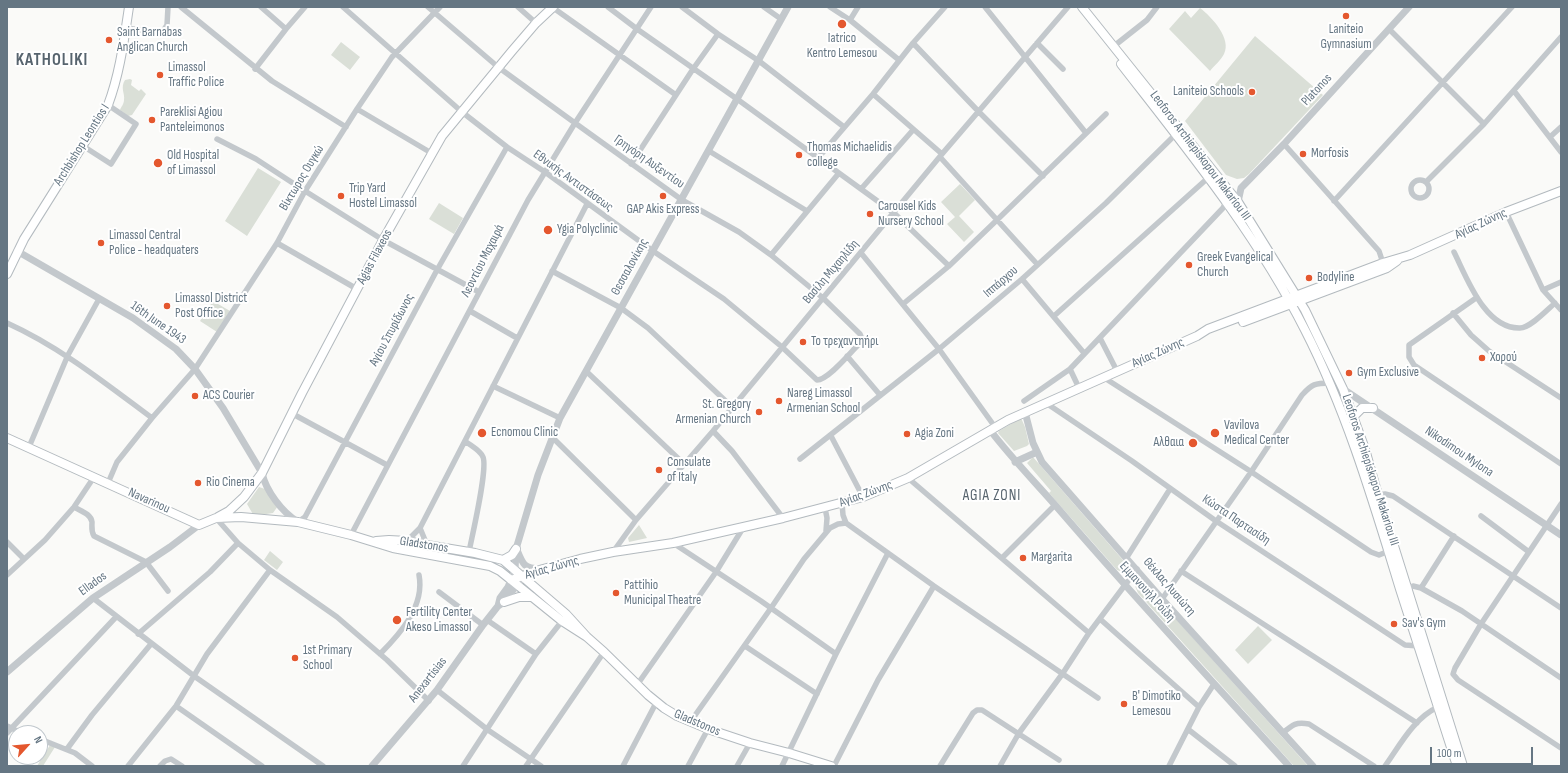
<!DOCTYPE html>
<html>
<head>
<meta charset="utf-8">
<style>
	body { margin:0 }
	#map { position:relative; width:1568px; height:773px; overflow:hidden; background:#fafaf8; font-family:"Sofia Sans Condensed",sans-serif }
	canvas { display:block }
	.frame { position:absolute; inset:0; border:8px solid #657683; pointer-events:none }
	.north { position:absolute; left:8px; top:725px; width:40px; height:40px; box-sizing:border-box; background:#fff; border:1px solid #c1c8cd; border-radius:50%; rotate:63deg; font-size:11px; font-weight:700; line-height:16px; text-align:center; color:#657683 }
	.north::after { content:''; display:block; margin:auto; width:14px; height:18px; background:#e4572e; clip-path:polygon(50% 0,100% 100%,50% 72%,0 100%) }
	.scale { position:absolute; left:1430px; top:747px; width:103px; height:18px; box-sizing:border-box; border:2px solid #657683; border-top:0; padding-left:5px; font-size:12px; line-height:14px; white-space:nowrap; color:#657683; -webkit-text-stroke:3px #fff; paint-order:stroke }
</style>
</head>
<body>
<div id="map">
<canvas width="1568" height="773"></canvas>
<div class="frame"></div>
<div class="north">N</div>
<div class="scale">100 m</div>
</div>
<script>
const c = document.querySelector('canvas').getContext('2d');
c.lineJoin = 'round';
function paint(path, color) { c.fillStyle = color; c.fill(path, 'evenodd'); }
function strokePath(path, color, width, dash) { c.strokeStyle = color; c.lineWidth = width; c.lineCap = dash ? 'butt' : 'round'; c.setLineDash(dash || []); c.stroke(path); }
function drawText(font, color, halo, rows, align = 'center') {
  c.font = font + ' "Sofia Sans Condensed",sans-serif'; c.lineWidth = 4; c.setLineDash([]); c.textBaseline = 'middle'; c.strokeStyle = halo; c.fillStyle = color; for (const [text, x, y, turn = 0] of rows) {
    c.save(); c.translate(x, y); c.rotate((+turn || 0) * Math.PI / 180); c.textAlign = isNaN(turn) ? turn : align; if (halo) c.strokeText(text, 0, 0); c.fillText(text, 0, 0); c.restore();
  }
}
paint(new Path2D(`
	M1200,8C1212,17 1232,39 1224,54C1221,60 1214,66 1210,71L1169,29L1185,11L1191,18Z
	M1255,36L1323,95L1249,174L1244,178L1237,179L1226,175L1185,121Z
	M341,42L360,57L350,70L331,55Z
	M130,79L132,80L131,85L139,91L141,89L146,94L132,115L128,116L120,110C121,107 124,104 124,100C125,93 120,88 125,80Z
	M258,168L281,182L247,236L225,221Z
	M960,184L975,200L959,216L974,232L964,242L947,224L955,217L941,202Z
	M439,203L463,218L454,234L429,219Z
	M213,301L230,311L217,332L200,321Z
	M1021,418L1025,427L1029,444L1027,446L1014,451L998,433L999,431Z
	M1033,457L1129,567L1126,573L1117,570L1049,493L1051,491L1027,463Z
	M259,487L265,489L278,506L273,513L254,516L247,504Z
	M639,525L647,538L629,542L628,538Z
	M270,551L283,562L277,570L264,560Z
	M1138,580H1141L1308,766H1294L1138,593L1135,586Z
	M1258,626L1272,640L1248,664L1235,650Z
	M50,745L55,747L43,766H37Z`), '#dadfd7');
const secondary = new Path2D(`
	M1082,7L1238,202L1305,310L1343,389L1365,449L1378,495L1463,766
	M1121,64C1187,149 1256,233 1305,330C1347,412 1373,501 1400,589C1419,648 1438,707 1457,766
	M7,274L24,239L108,105C120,73 124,40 129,7
	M1243,322L1387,268L1397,261
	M1353,417L1362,408H1373
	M7,438L199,525L216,518L241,517L298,522L351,535L393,548L490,566L500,571L562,621L587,637
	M218,517L229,511L244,497L262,473L302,393L383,240L442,136L512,51L536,23L553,7
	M376,541L389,540L407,541L427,545L475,553L503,560L566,614L587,637L604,652L648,695L664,708L677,716L708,729L750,743L789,753L831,766
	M503,560L512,555L516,549
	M511,580L543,569L580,559L613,552L673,543L783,518L863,497L908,478L1008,420L1197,336L1208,329L1383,263L1410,255L1506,212L1561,191
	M504,602L519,597H532`);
strokePath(secondary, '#b3babf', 10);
strokePath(new Path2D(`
	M181,7L272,81L346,127
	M261,7L286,29
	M343,7L462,112L507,147L545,172L653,251L724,299L782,347L817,380C828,380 849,354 858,345L862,339L860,334L823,298L771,255L739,232L682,200L575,123L498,67L428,7
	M518,7L536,23
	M552,7L676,95
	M608,7L637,29L737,99L894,213L949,266
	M682,7L718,34L759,61L844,127
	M764,7L781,19
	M830,7L850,20L899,60
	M985,7L1086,133
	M850,20L858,7
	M126,28L156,32L163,31L167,25L168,7
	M1389,29L1484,124
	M913,43L979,112L1043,176
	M1037,43L1063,69
	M1114,46L1147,20L1157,7
	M255,69L286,29L305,7
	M1514,91L1561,152
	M873,94L942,154
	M357,109L433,154
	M1550,137L1561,127
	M217,139L256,159L305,191L383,240L479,292
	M1284,144L1379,251L1383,263
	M83,146L111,164L136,124L108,105
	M709,151L807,211
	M940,157L1037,264
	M818,158L873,94L913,43L945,7
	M631,164L693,69L718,34
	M1411 189a9 9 0 1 1 18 0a9 9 0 1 1-18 0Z
	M1426,182L1484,124L1561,37
	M861,189L913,130
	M1334,201L1512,7
	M1506,212L1543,290L1561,310
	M277,243L357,289
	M1454,252C1467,278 1485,329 1520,328C1530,328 1547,310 1555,303
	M861,253L939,349L995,427
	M771,255L839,173
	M552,271L621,308L648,328L732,407
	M1022,279L1084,353
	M1543,290L1561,282
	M1476,298L1409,345V357L1414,365L1561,464
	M903,304L949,266L998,219L1106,114
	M470,311L517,338
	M1453,313L1471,335L1489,351L1561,398
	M1054,316L1209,177
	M7,323C60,347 105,383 152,418
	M1100,338L1117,371
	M847,356L880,395
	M1070,369L1079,388
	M587,372L684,464
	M1103,377L1247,469L1371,552L1379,555L1389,551
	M493,386L560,418
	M1024,401L1070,369L1223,208L1226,202
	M1046,403L1132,461L1216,521L1405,645L1419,646
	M291,413L387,465
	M713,431L732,451L783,518
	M831,436L863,497
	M553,438L636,520
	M465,441C471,446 480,450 483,457C488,469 472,536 469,552
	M29,447L68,355L99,299
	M800,459L939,349L1022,279L1106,203L1177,133
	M908,478L1089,633
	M108,483L117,462L152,418L195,369L277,243L305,191L357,109L392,57L440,7
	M1378,495L1385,494L1393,496L1561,608
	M842,503L843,515L846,523L934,586L1098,698
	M1561,504L1481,624L1455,668L1453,674L1458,680L1561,748
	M74,507C81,511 91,514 92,522C92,528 91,531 94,536L146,562L168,591
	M825,508L827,518L826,531
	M1481,516L1529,552
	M216,518L238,543L270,570L337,617L387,660L429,701
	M298,522L305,517L437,270L507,147
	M420,528L427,545
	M351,535L528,200L575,123L651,7
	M407,541L420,528L587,204
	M7,542L24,559
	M673,543L761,601L836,654
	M613,552L636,520L713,431L942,154L1068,7
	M1127,557L1170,489
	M1002,558L1055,505
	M1181,571L1417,723
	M7,575L45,540L74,507L94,477
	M1421,588L1454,536
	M1404,589L1413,586L1421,588L1462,611L1561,678
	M439,592L483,625
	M93,598L194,676L323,766
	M1162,599L1251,472L1302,395C1312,384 1315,383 1330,383
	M1100,619L1199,707
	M487,620L536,654
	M138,634L210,572L238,543
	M745,646L817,694
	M380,654C400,634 425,606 419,575
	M637,685L716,572L743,528
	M437,690L488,730L541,766
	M176,706L262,766
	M691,721L771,608L804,559L830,528L838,524L846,523
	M7,726L22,733
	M1189,730L1235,766
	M7,733L116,617
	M1283,733C1293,724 1296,722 1309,724L1374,766
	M40,739L75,753L92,766
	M67,749L92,715L151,644
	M128,766L176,706L207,654L270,570
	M160,766L165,761L171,759L182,766
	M463,766L536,654L562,621
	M526,766L604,652
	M623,766L656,703
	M688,766L708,729
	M737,766L750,743
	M782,766L836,654L888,553
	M834,766L878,680L934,586
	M940,766L973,713L977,710H982L1059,760
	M1000,766L1019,733L1063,673L1089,633L1137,569
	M1169,766L1199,707L1214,684
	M1385,766C1400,745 1414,718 1438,707`), '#c3c8cc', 5.5);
strokePath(new Path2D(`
	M1238,202L1241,188L1284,144L1409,7
	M17,251L133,318L176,349L195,369L223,408L262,473C266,491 282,512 298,522
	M1343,389L1561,535
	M1025,412L1033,443L1042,462L1162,599L1313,766
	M990,430C1012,459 1038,485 1062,513C1136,599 1213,682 1289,766
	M1015,462L1037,452
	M517,550C523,565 524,568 540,569
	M498,606L500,598L508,587L515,570L516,549L538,475L560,418L788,7
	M7,672L93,598L170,547L199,525
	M372,766L437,690L483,625L498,606L504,602L520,581`), '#c3c8cc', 7);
strokePath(secondary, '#fff', 8);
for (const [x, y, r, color] of [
	[1346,16,4,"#e4572e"],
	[842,24,5,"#e4572e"],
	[109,40,4,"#e4572e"],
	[160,75,4,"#e4572e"],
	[1252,92,4,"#e4572e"],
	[152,120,4,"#e4572e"],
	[1303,154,4,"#e4572e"],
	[799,155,4,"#e4572e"],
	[158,163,5,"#e4572e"],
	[341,196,4,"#e4572e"],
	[663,196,4,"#e4572e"],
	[870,214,4,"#e4572e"],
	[548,230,5,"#e4572e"],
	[101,243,4,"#e4572e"],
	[1189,265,4,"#e4572e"],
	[1309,278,4,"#e4572e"],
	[167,306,4,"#e4572e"],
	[803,342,4,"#e4572e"],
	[1482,358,4,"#e4572e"],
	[1349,373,4,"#e4572e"],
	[195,396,4,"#e4572e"],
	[779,401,4,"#e4572e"],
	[759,412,4,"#e4572e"],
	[482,433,5,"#e4572e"],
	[1215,433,5,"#e4572e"],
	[907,434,4,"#e4572e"],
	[1193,443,5,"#e4572e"],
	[659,470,4,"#e4572e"],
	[198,483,4,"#e4572e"],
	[1023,558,4,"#e4572e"],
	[616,593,4,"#e4572e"],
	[397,620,5,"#e4572e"],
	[1394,624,4,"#e4572e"],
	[295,658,4,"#e4572e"],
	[1124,704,4,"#e4572e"]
]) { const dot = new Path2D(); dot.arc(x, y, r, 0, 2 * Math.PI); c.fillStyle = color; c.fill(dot); strokePath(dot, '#fff', 1.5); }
drawText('13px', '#657683', '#fff', [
	["Laniteio",1346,30,"center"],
	["Gymnasium",1346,45,"center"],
	["Saint Barnabas",117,33],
	["Anglican Church",117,48],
	["Iatrico",842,39,"center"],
	["Kentro Lemesou",842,54,"center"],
	["Limassol",168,68],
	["Traffic Police",168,83],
	["Laniteio Schools",1244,92,"right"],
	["Pareklisi Agiou",160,113],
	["Panteleimonos",160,128],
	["Thomas Michaelidis",807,148],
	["college",807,163],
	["Morfosis",1311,154],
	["Old Hospital",167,156],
	["of Limassol",167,171],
	["Trip Yard",349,189],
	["Hostel Limassol",349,204],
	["Carousel Kids",878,207],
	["Nursery School",878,222],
	["GAP Akis Express",663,210,"center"],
	["Ygia Polyclinic",557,230],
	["Limassol Central",109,236],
	["Police - headquaters",109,251],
	["Greek Evangelical",1197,258],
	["Church",1197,273],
	["Bodyline",1317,278],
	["Limassol District",175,299],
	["Post Office",175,314],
	["Το τρεχαντηήρι",811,342],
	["Χορού",1490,358],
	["Gym Exclusive",1357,373],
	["Nareg Limassol",787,394],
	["Armenian School",787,409],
	["ACS Courier",203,396],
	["St. Gregory",751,405,"right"],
	["Armenian Church",751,420,"right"],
	["Vavilova",1224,426],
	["Medical Center",1224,441],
	["Ecnomou Clinic",491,433],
	["Agia Zoni",915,434],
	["Αλθαια",1184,443,"right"],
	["Consulate",667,463],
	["of Italy",667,478],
	["Rio Cinema",206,483],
	["Margarita",1031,558],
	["Pattihio",624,586],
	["Municipal Theatre",624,601],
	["Fertility Center",406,613],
	["Akeso Limassol",406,628],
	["Sav's Gym",1402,624],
	["1st Primary",303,651],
	["School",303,666],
	["B' Dimotiko",1132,697],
	["Lemesou",1132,712]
], 'left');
drawText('13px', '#657683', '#fff', [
	["Platonos",1317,90,-47],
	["Archbishop Leontios I",82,145,-58],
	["Leoforos Archiepiskopou Makariou III",1200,156,53],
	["Γρηγόρη Αυξεντίου",649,162,35],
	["Βίκτωρος Ουγκώ",302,178,-59],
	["Εθνικής Αντιστάσεως",573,181,36],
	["Αγίας Ζώνης",1481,224,-25],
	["Agias Filaxeos",375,257,-62],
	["Λεοντίου Μαχαιρά",483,261,-63],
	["Θεσσαλονίκης",630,267,-61],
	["Βασίλη Μιχαηλίδη",831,272,-50],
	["Ιππάρχου",1001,282,-41],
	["16th June 1943",158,323,35],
	["Αγίου Σπυρίδωνος",392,330,-62],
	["Αγίας Ζώνης",1158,353,-24],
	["Nikodimou Mylona",1459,452,34],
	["Leoforos Archiepiskopou Makariou III",1370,470,72],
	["Αγίας Ζώνης",866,494,-20],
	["Navarinou",149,501,24],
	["Κώστα Παρτασίδη",1236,520,34],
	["Gladstonos",424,545,9],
	["Αγίας Ζώνης",552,568,-16],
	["Ellados",93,584,-36],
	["Θέκλας Λυσιώτη",1169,587,49],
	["Εμμανουήλ Ροΐδη",1147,592,48],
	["Anexartisias",428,680,-52],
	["Gladstonos",697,723,23]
]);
c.letterSpacing = '1px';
drawText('15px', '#57646e', '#fff', [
	["AGIA ZONI",992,496]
]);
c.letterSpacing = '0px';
c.letterSpacing = '1px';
drawText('bold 17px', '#57646e', '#fff', [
	["KATHOLIKI",52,61]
]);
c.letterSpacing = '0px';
</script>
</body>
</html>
